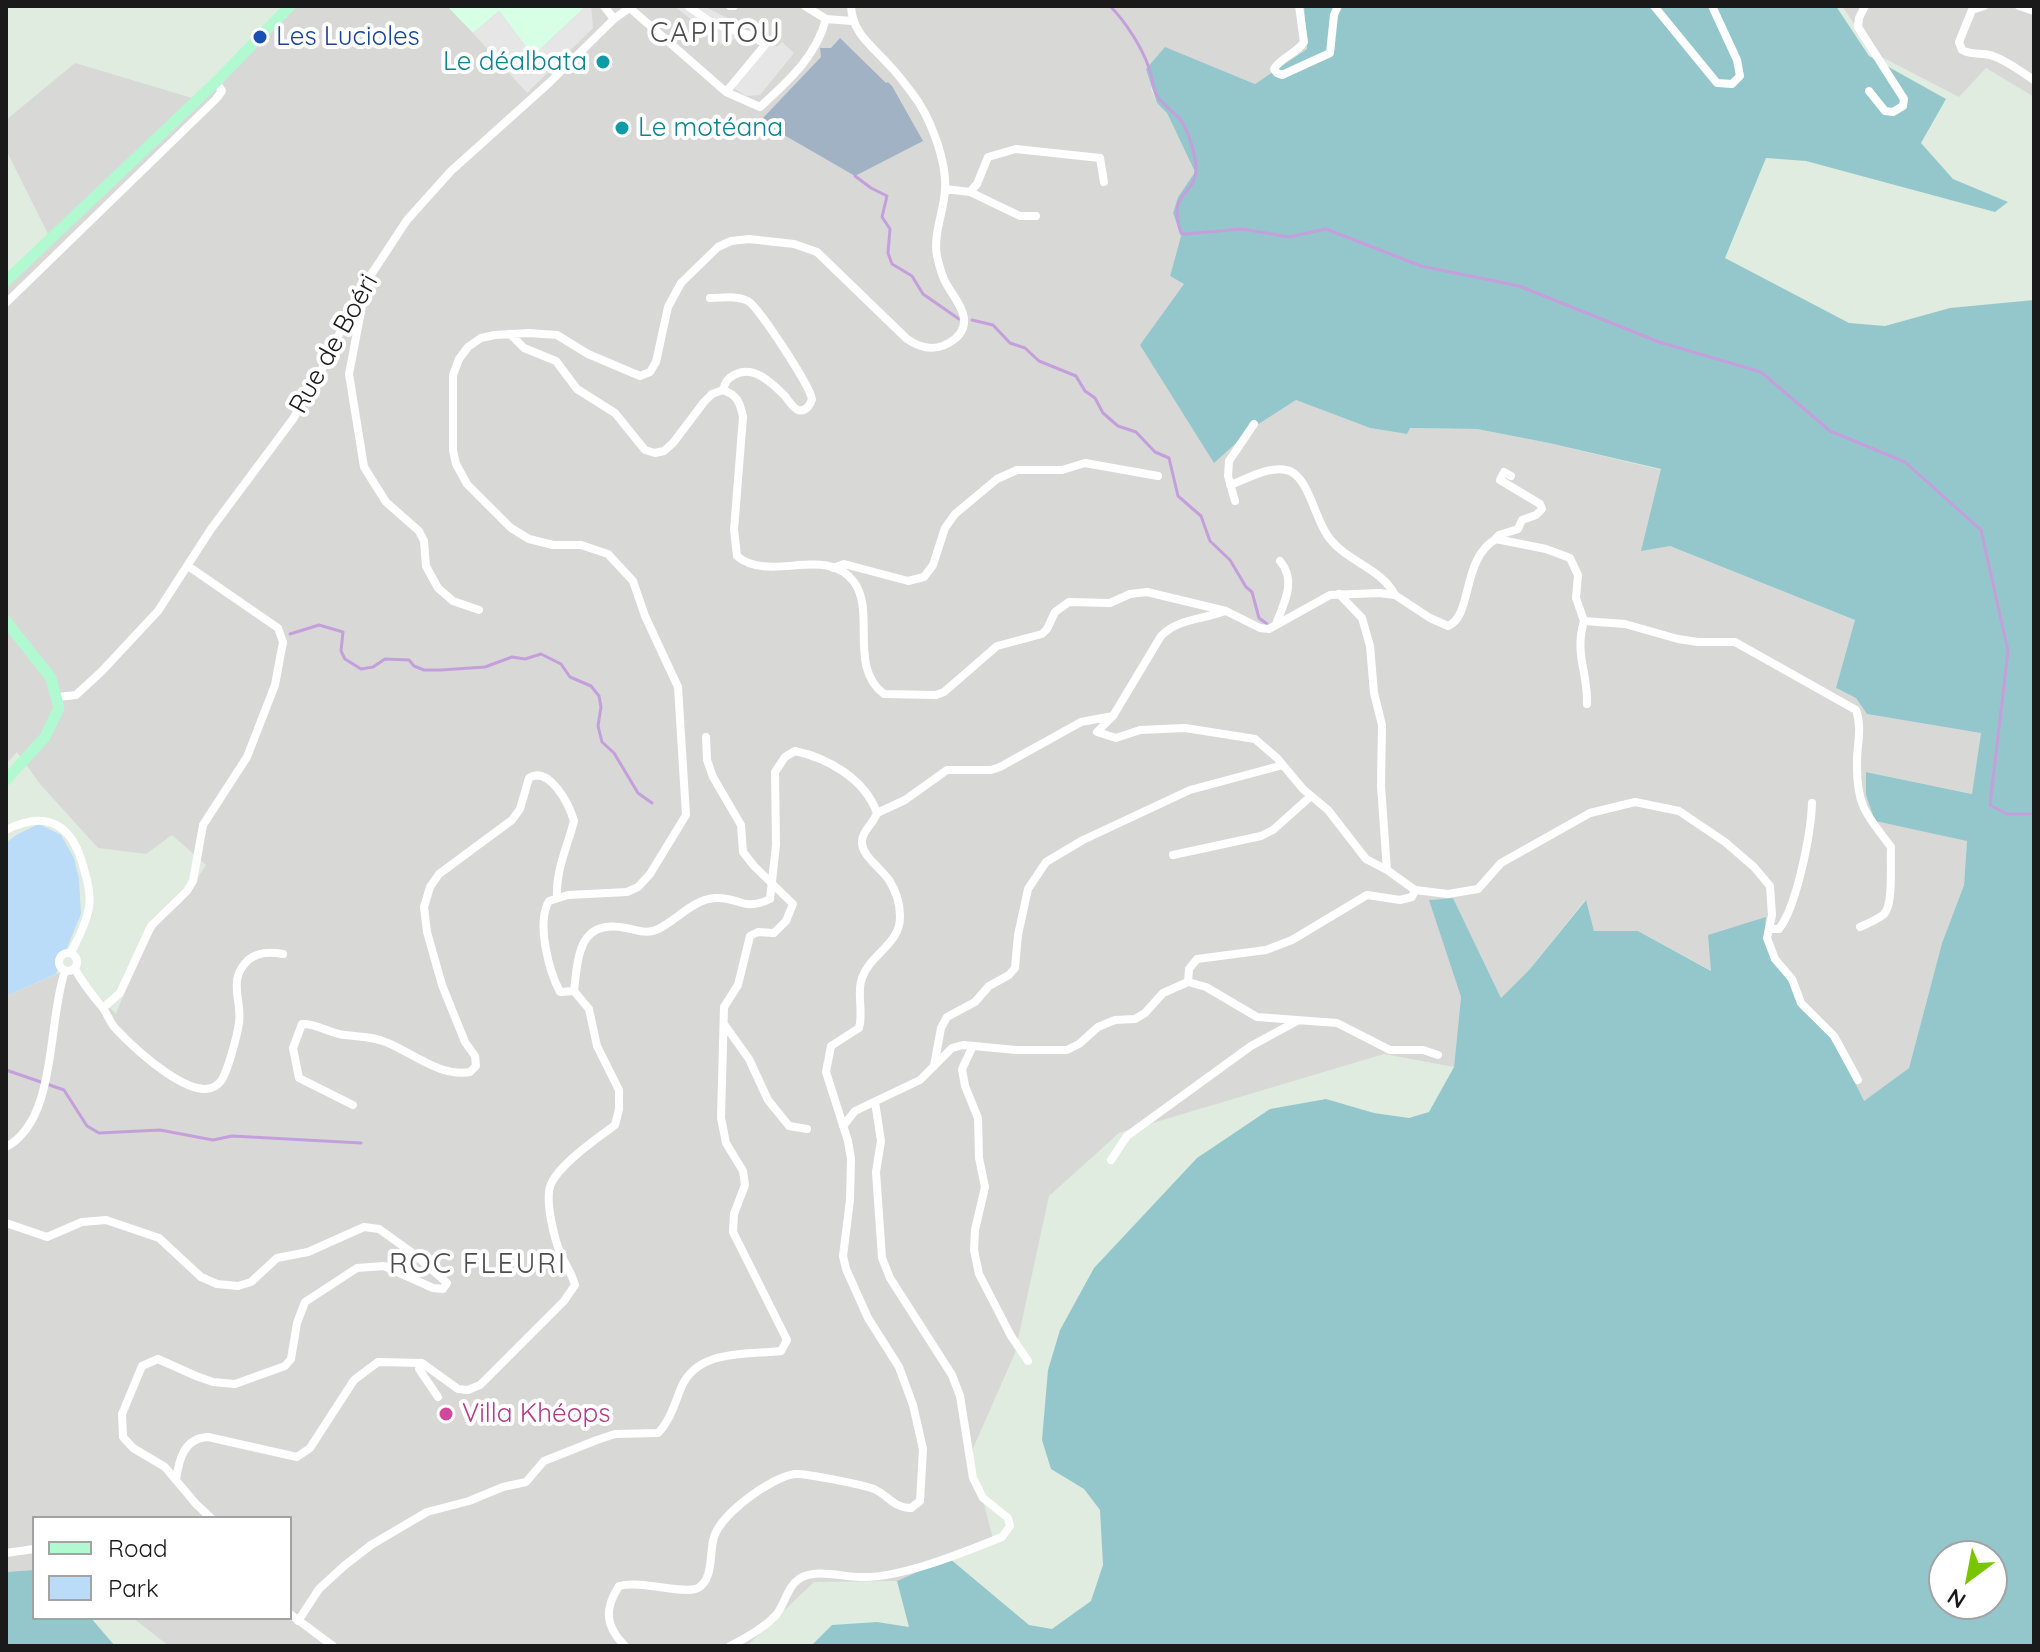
<!DOCTYPE html>
<html>
<head>
<meta charset="utf-8">
<style>
	body { margin:0 }
	#map { position:relative; width:2040px; height:1652px; overflow:hidden; background:#e0ece0; font-family:Quicksand,sans-serif }
	canvas { display:block }
	.frame { position:absolute; inset:0; border:8px solid #1a1a1a; pointer-events:none }
	.legend { position:absolute; left:32px; top:1516px; width:260px; height:104px; box-sizing:border-box; background:#fff; border:2px solid #a3a3a3; margin:0; padding:10px 14px; list-style:none; font-size:24px; color:#1a1a1a }
	.legend li { display:flex; align-items:center; gap:16px; height:40px }
	.legend b { width:40px; border:2px solid #a3a3a3 }
	.north { position:absolute; left:1928px; top:1540px; width:80px; height:80px; box-sizing:border-box; background:#fff; border:2px solid #a3a3a3; border-radius:50%; rotate:212deg; font-size:22px; font-weight:700; line-height:32px; text-align:center; color:#1a1a1a }
	.north::after { content:''; display:block; margin:auto; width:28px; height:36px; background:#79c500; clip-path:polygon(50% 0,100% 100%,50% 72%,0 100%) }
</style>
</head>
<body>
<div id="map">
<canvas width="2040" height="1652"></canvas>
<div class="frame"></div>
<ul class="legend">
<li><b style="height:10px;background:#b1f9d0"></b>Road</li>
<li><b style="height:22px;background:#badcf9"></b>Park</li>
</ul>
<div class="north">N</div>
</div>
<script>
const c = document.querySelector('canvas').getContext('2d');
c.lineJoin = 'round';
function paint(path, color) { c.fillStyle = color; c.fill(path, 'evenodd'); }
function strokePath(path, color, width, dash) { c.strokeStyle = color; c.lineWidth = width; c.lineCap = dash ? 'butt' : 'round'; c.setLineDash(dash || []); c.stroke(path); }
function drawText(font, color, halo, rows, align = 'center') {
  c.font = font + ' Quicksand,sans-serif'; c.lineWidth = 8; c.setLineDash([]); c.textBaseline = 'middle'; c.strokeStyle = halo; c.fillStyle = color; for (const [text, x, y, turn = 0] of rows) {
    c.save(); c.translate(x, y); c.rotate((+turn || 0) * Math.PI / 180); c.textAlign = isNaN(turn) ? turn : align; if (halo) c.strokeText(text, 0, 0); c.fillText(text, 0, 0); c.restore();
  }
}
paint(new Path2D(`
	M283,6H1304L1307,49L1255,84L1166,48L1151,89L1157,103L1167,113L1195,172L1178,197L1173,213L1181,236L1170,276L1184,283L1254,427L1296,400L1370,428L1407,434L1409,428L1477,429L1549,443L1661,470L1670,546L1855,620L1837,689L1856,698L1867,714L1981,732L1973,794L1867,772L1875,821L1967,840L1964,885L1942,943L1909,1068L1863,1102L1835,1040L1800,1008L1789,981L1764,938L1766,917L1712,971L1638,931H1594L1585,900L1530,969L1501,998L1453,898L1430,900L1461,997L1454,1067L1384,1054L1119,1133L1049,1196L1015,1353L971,1453L993,1539L897,1581L814,1582L747,1646H169L133,1618H290V1518H34V1570L6,1572V996L71,968L116,1014L142,947L162,919L181,903L206,865L172,835L146,854L98,848L40,784L17,752L6,764V281L51,240L6,150V120L75,63L199,100Z
	M1842,6H2034V97L1986,68L1959,97L1874,53Z`), '#d8d9d7');
paint(new Path2D(`
	M447,6H586L533,56L499,11L473,33Z`), '#d6ffe6');
paint(new Path2D(`
	M1304,6H1836L1869,56L1946,99L1921,143L1953,179L2008,202L1995,212L1806,161L1766,158L1725,258L1849,323L1885,326L1950,308L2034,300V1646H1904L1885,1644L1874,1646H811L832,1625L877,1622L909,1627L897,1581L949,1558L1029,1625L1052,1629L1091,1601L1103,1565L1100,1510L1084,1489L1051,1469L1042,1440L1048,1370L1060,1330L1094,1268L1197,1158L1270,1109L1326,1099L1374,1113L1409,1118L1429,1112L1454,1067L1461,997L1429,900L1453,898L1501,998L1530,969L1586,900L1594,931H1638L1711,971L1708,935L1766,917L1764,938L1789,980L1800,1008L1834,1040L1864,1101L1909,1068L1942,943L1964,885L1967,841L1875,821L1866,795V772L1972,794L1981,733L1867,714L1856,698L1836,688L1855,620L1670,546L1641,551L1661,469L1549,443L1477,429L1410,428L1407,434L1370,428L1296,400L1254,427L1214,463L1140,345L1184,284L1170,276L1181,236L1173,213L1178,197L1195,172L1167,113L1157,103L1146,69L1165,47L1255,84L1307,49ZM1944,1556H1992V1604H1944Z
	M34,1570V1618H91L115,1646H6V1572Z`), '#94c7cc');
paint(new Path2D(`
	M840,38L886,83L888,82L892,86L923,141L855,176L765,124L763,118L821,57L820,48H831Z`), '#a1b2c5');
paint(new Path2D(`
	M39,824L61,835L74,858L79,879L81,914L56,974L6,996V843L16,835Z`), '#badcf9');
paint(new Path2D(`
	M586,6H591L593,28L527,93L473,33L499,11L533,56Z
	M674,6H703L742,25L738,35L726,47Z
	M782,42L794,53L760,95L746,96L733,88L771,43L777,47Z`), '#e6e6e6');
strokePath(new Path2D(`
	M1110,6C1125,21 1142,47 1149,68C1153,78 1152,88 1158,97C1164,106 1173,111 1180,119C1188,129 1197,159 1196,171C1194,197 1167,191 1181,233L1185,234L1243,229L1289,237L1326,229L1421,266L1519,286L1659,342L1761,372L1830,431L1905,462L1981,530L2008,651L1990,805L2007,814H2034
	M855,176L871,188L887,196L882,217L890,229L888,253L892,264L912,276L923,294L959,319
	M972,320L993,325L1010,343L1025,348L1039,361L1076,376L1085,391L1095,398L1103,413L1118,426L1136,432L1155,452L1169,458L1178,496L1201,516L1210,541L1230,560L1246,587L1252,592L1259,618L1267,624
	M290,634L319,625L343,632L341,651L345,659L361,669L373,667L385,659L409,660L414,666L424,670H441L485,667L512,657L525,659L541,654L561,664L570,677L591,686L599,696L601,707L598,726L602,742L614,753L638,793L652,803
	M6,1070L64,1090L87,1126L99,1133L160,1130L213,1140L232,1136L361,1143`), '#c49fdb', 3);
strokePath(new Path2D(`
	M604,6L614,19
	M730,6H734
	M805,6L826,19L852,21
	M851,6C852,33 872,46 889,65C898,74 905,84 912,93C930,116 947,161 945,190C944,211 933,234 937,256C939,265 942,277 947,285C956,301 975,320 956,338C939,352 923,350 907,339L817,252L794,244L749,239L731,241L718,247L681,283L668,307L656,362L650,372L640,376L588,354L557,335L529,333L495,335L481,338L468,347L459,359L453,375V450L456,464L467,484L511,528L529,539L553,545H581L608,554L633,581L645,616L678,687L686,815L650,874L638,887L627,892L568,895L549,901C536,923 549,971 560,992L574,991C578,956 579,918 626,928C637,930 646,934 656,930C677,921 692,899 716,898C740,897 743,912 770,899L776,845L775,772L785,757L795,751C828,758 865,779 877,813
	M1299,6L1304,42C1296,54 1281,57 1274,69L1277,73L1282,75L1330,53L1334,15L1338,6
	M1654,6L1717,83L1732,84L1740,76L1737,60L1712,6
	M1865,6L1859,18L1858,27L1904,99L1903,106L1893,112L1885,111L1869,91
	M1984,6L1972,10L1959,42L1962,50C1973,56 1982,52 1993,56C2008,61 2021,72 2034,80
	M2019,6L2034,11
	M689,7L712,23L755,37L765,45L726,92
	M631,9L726,92L760,107C788,81 816,57 826,19
	M945,189L970,192L977,184L988,157L1016,149L1100,158L1104,182
	M970,192L1020,216H1036
	M359,295L362,297V306L349,374L364,467L386,502L419,531L424,541L426,566L438,588L453,601L479,610
	M710,298C723,298 736,295 748,301C758,306 810,386 812,399C810,405 806,412 798,410C793,408 788,400 785,396C772,383 753,364 734,375C727,379 725,382 723,390
	M6,303L216,99L222,91L216,82
	M510,334L524,348L556,361L577,389L615,413L645,450L655,453L664,451L673,443L704,402L712,394L723,390C737,395 740,402 743,417L734,530L737,556C770,584 826,544 854,582C876,612 848,667 884,694L936,695L944,692L997,646L1042,634L1047,629L1055,612L1069,602L1110,603L1130,594L1147,592L1226,611L1260,628L1269,629L1330,595L1379,593L1395,595L1430,618L1448,626C1473,616 1461,559 1496,539L1546,549L1570,558L1578,575L1576,598L1584,621
	M1230,485C1247,479 1272,464 1290,471C1310,480 1315,521 1330,539C1348,562 1382,569 1395,595
	M1235,501L1228,476L1229,461L1254,424
	M1496,538L1499,535L1518,529L1522,520L1536,515L1542,509L1540,504L1500,480L1504,472L1511,476
	M833,568L844,564L908,581L924,577L933,565L945,528L955,514L997,479L1017,470H1062L1085,463L1158,476
	M1339,594L1362,618L1370,646L1374,693L1382,725L1381,786L1387,870
	M1584,621L1625,624L1678,639L1698,642H1735L1856,710C1863,729 1856,747 1857,767C1857,808 1868,816 1891,847C1890,863 1894,907 1883,915C1876,920 1867,924 1860,927
	M1584,621C1574,655 1588,671 1587,704
	M1276,624C1284,603 1297,581 1280,561
	M58,697L76,695L102,671L158,611L211,529L293,419L320,373L361,290L407,220L451,171L549,83L614,19L632,6
	M1113,716L1097,732L1116,738L1140,730L1185,728L1255,739L1277,758L1303,789L1328,810L1366,859L1387,870L1415,890
	M877,813L905,800L947,770H991L1000,767L1081,722L1113,716L1161,636C1179,618 1202,620 1225,611
	M6,830C48,809 73,825 84,869C88,883 92,898 88,912C85,926 77,940 71,953
	M1173,855L1261,836L1273,830L1311,796
	M1770,929H1779C1797,906 1811,833 1812,803
	M59 962a9 9 0 1 1 18 0a9 9 0 1 1-18 0Z
	M75,969C83,984 92,995 103,1008C108,1015 110,1023 116,1029C132,1046 199,1111 221,1081C228,1071 237,1036 239,1023C242,1005 231,985 241,969C250,953 265,951 283,954
	M1188,982L1189,969L1197,959L1266,950L1292,940L1367,895L1400,900L1412,897L1415,890L1448,894L1478,889L1501,863L1590,813L1635,802L1679,811L1725,842L1754,867L1770,886L1772,915L1767,938L1775,959L1792,979L1801,1003L1834,1036L1858,1080
	M103,1008L120,993L151,926L187,891L193,881L203,825L247,757L275,685L283,642L278,628L188,566
	M724,1024L749,1059L768,1100L789,1126L807,1129
	M973,1046L962,1069L965,1086L978,1118L979,1158L985,1187L975,1230L974,1250L979,1274L1011,1336L1028,1361
	M934,1066L941,1028L947,1017L975,1002L989,986L1009,975L1015,968L1018,935L1028,889L1046,862L1083,840L1190,790L1283,765
	M353,1105L299,1078L293,1048L302,1024C317,1023 330,1034 345,1035C360,1037 373,1036 388,1043C414,1054 440,1077 470,1072L476,1066L475,1056L465,1042L442,985L427,932L424,907L430,887L439,874L512,820L520,809L529,778C549,765 569,804 574,821C567,848 556,869 557,897
	M843,1126L855,1111L920,1080L952,1048L963,1045L1016,1050H1067L1079,1044L1098,1027L1115,1020L1135,1019L1145,1013L1163,993L1188,982L1206,987L1257,1017L1337,1023L1390,1050H1423L1438,1055
	M6,1147C58,1119 47,1022 65,971
	M1111,1160L1127,1136L1251,1046L1297,1021
	M6,1223L47,1237L82,1222L106,1220L159,1238L201,1277L217,1284L238,1286L251,1282L277,1258L308,1252L364,1227L379,1229L414,1254L447,1283L443,1289L433,1288L384,1266L357,1268L305,1302L297,1323L291,1359L285,1366L235,1384L213,1382L196,1376L158,1359L142,1366L122,1414L123,1437L133,1448L165,1467L196,1504L211,1518
	M422,1363L419,1369L438,1397
	M176,1480C179,1459 184,1438 208,1437L297,1457L310,1448L354,1380L378,1362L422,1363L458,1389L468,1390L480,1385L564,1301L575,1285C572,1274 567,1267 562,1257C555,1242 544,1200 551,1184C560,1164 597,1138 615,1125L619,1109V1090L597,1046L589,1009L574,991
	M6,1553L34,1549
	M290,1614L333,1646
	M298,1621L319,1589L344,1566L371,1545L427,1512L469,1501L503,1487L526,1482L544,1461L597,1440L615,1434L658,1433C670,1421 675,1403 681,1388C697,1349 746,1355 781,1351L787,1340L733,1232L734,1214L745,1185L743,1171L726,1143L721,1118L724,1007L738,985L750,936L758,932L774,933L786,921L793,904L754,866L743,852L741,825L713,777L707,760L706,737
	M625,1646C605,1626 604,1609 619,1586C641,1580 686,1595 698,1588C714,1579 709,1553 714,1537C721,1514 771,1477 795,1474C805,1473 864,1485 874,1489C889,1496 894,1508 911,1508L920,1501L923,1449L913,1405L899,1367L868,1318L846,1269L843,1256L850,1200L851,1159L848,1141L826,1072L831,1046L859,1028C864,1011 856,994 862,978C870,954 901,944 900,916C900,903 896,891 889,880C881,868 860,855 862,840C863,830 874,823 877,813
	M730,1646C746,1638 764,1628 776,1615C785,1604 787,1587 799,1579C815,1568 842,1577 860,1577C900,1579 964,1552 1002,1537L1010,1526L1008,1518L983,1498L973,1478L960,1396L952,1375L890,1278L882,1258L876,1172L881,1141L875,1102`), '#fff', 8);
strokePath(new Path2D(`
	M6,281L216,82L290,6
	M6,621L51,678L59,708L45,737L6,780`), '#b1f9d0', 11);
for (const [x, y, r, color] of [
	[260,37,8,"#1a4fb4"],
	[603,62,8,"#0f9aa8"],
	[622,128,8,"#0f9aa8"],
	[446,1414,8,"#d1479c"]
]) { const dot = new Path2D(); dot.arc(x, y, r, 0, 2 * Math.PI); c.fillStyle = color; c.fill(dot); strokePath(dot, '#fff', 3); }
drawText('26px', '#164399', '#fff', [
	["Les Lucioles",276,37]
], 'left');
drawText('26px', '#0d838f', '#fff', [
	["Le déalbata",587,62],
	["Le motéana",638,128,"left"]
], 'right');
drawText('26px', '#1a1a1a', '#fff', [
	["Rue de Boéri",334,344,-61]
]);
drawText('26px', '#b23c85', '#fff', [
	["Villa Khéops",462,1414]
], 'left');
c.letterSpacing = '2px';
drawText('28px', '#4d4d4d', '#fff', [
	["CAPITOU",716,34],
	["ROC FLEURI",478,1265]
]);
c.letterSpacing = '0px';
</script>
</body>
</html>
